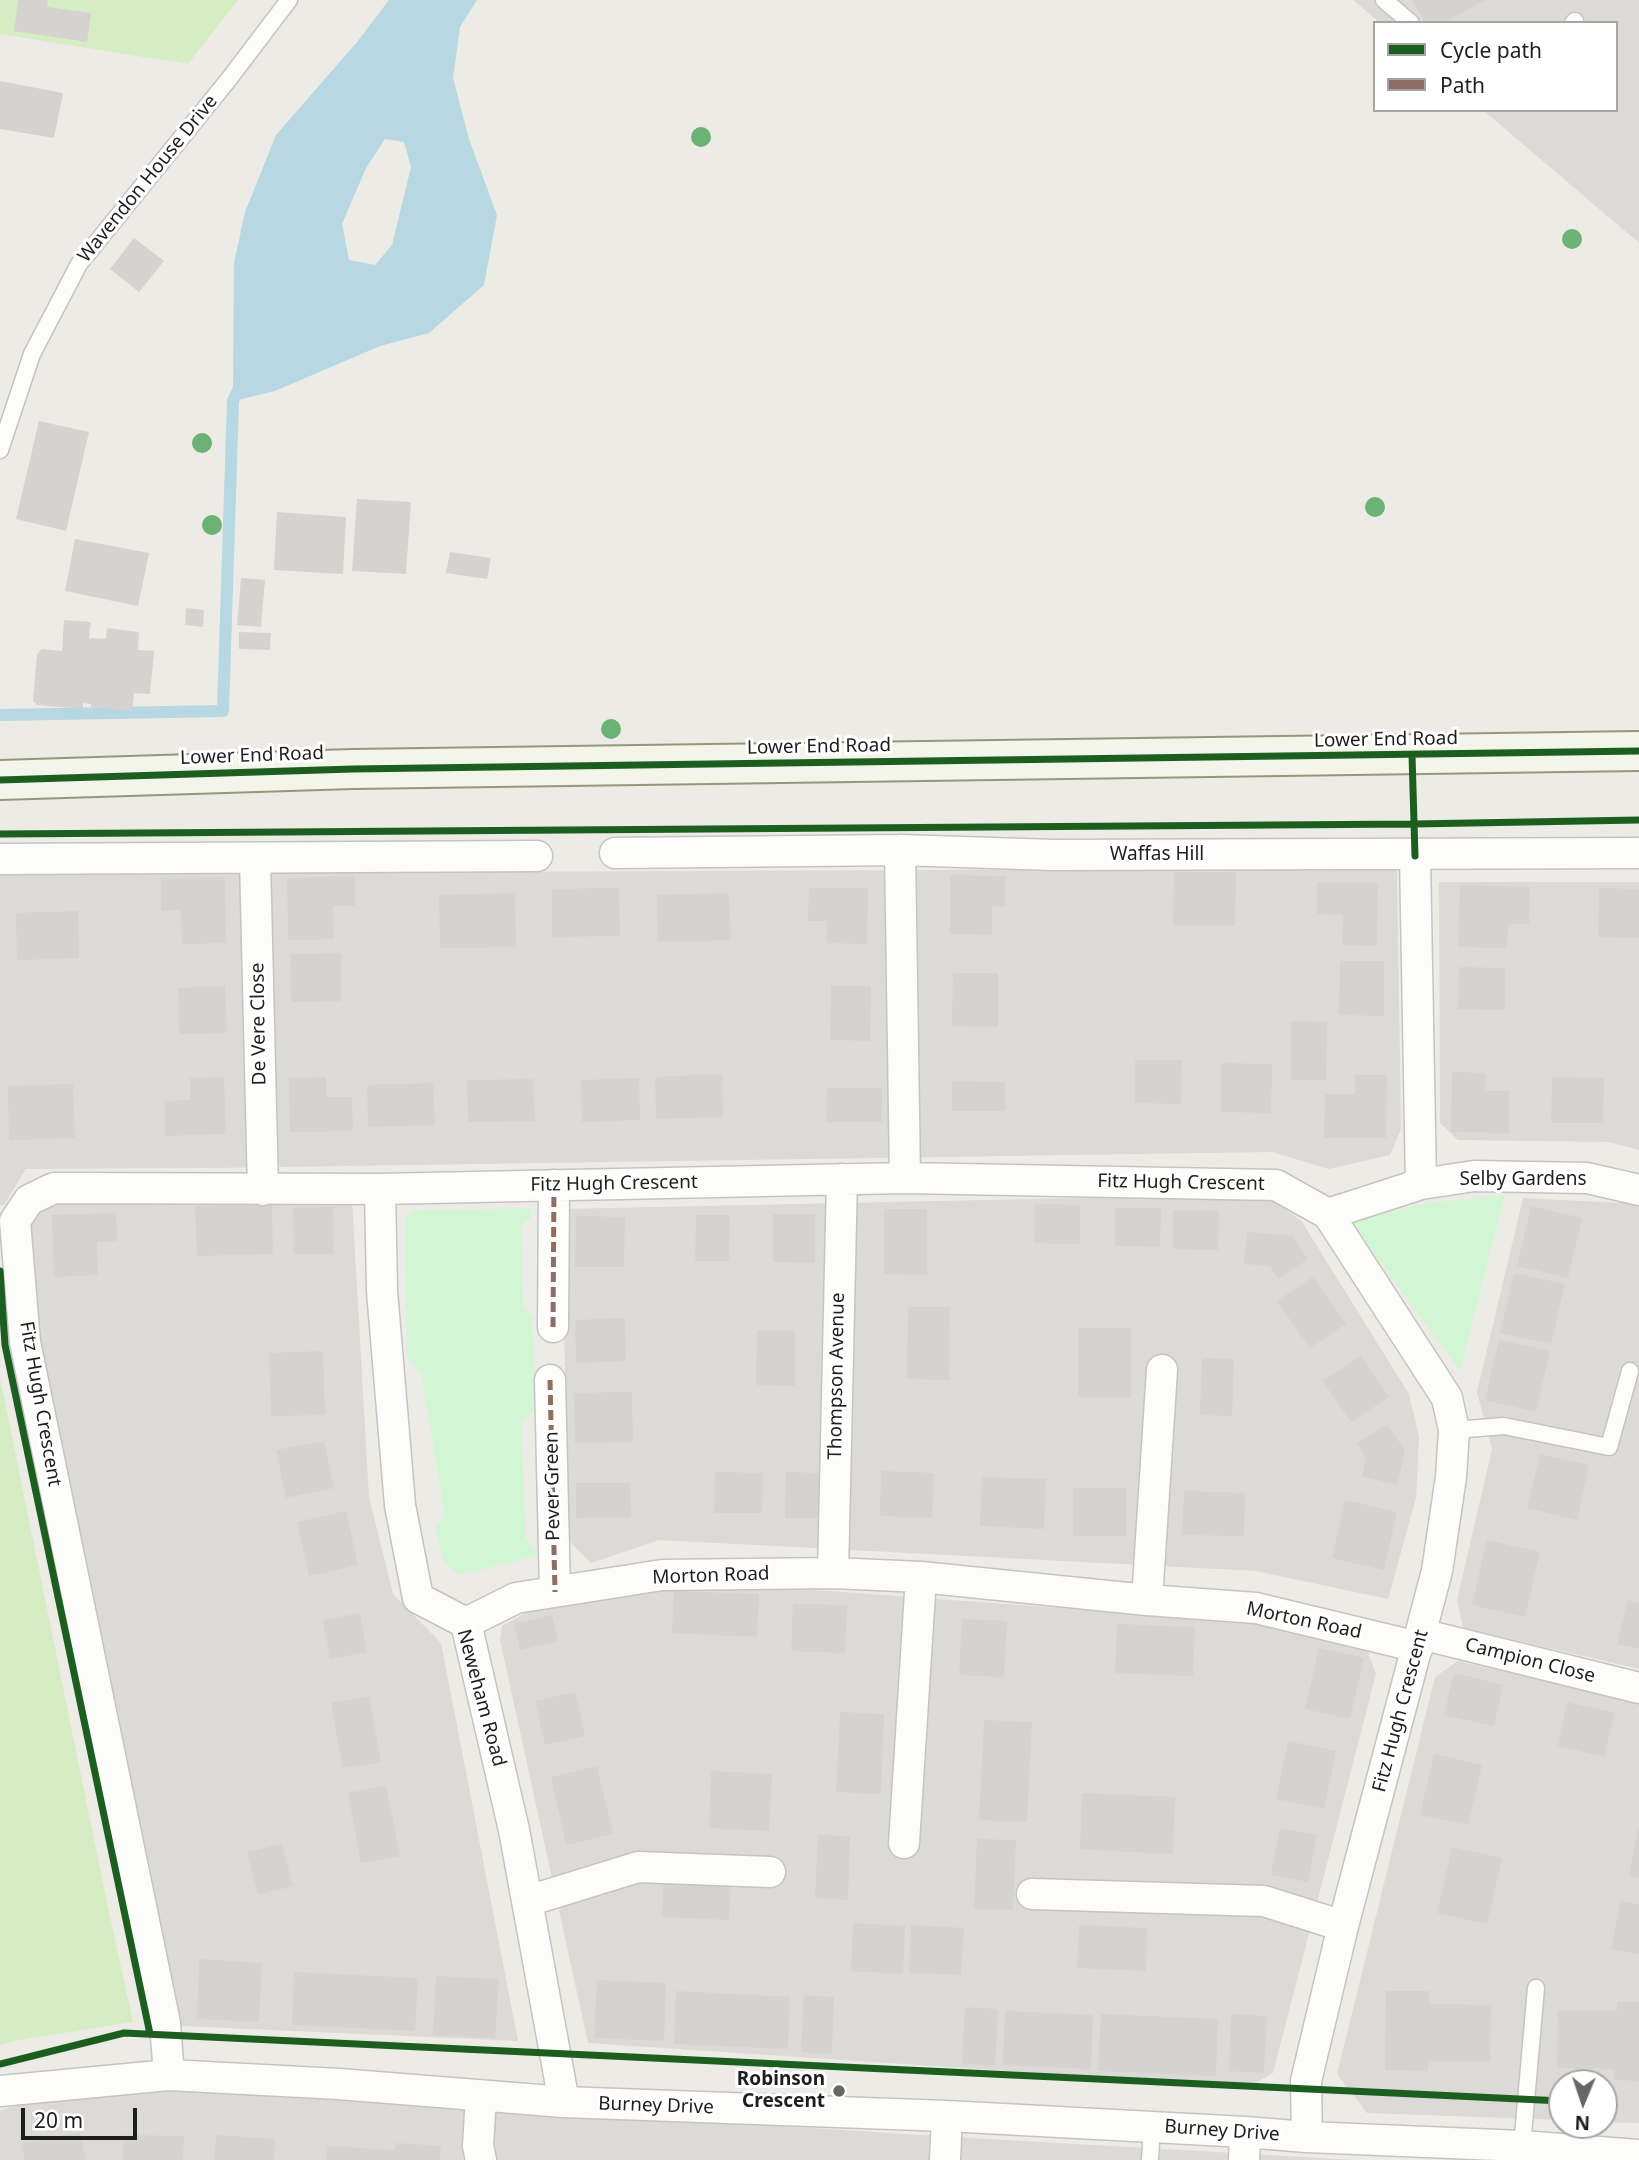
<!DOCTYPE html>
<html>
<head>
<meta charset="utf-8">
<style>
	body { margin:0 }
	#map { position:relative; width:1639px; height:2160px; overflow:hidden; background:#ecebe6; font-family:"Noto Sans",sans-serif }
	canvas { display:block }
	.legend { position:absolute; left:1373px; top:21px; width:245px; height:91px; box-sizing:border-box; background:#fff; border:2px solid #a5a5a5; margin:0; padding:9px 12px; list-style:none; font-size:21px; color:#1e1e1e }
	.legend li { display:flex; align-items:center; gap:14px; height:35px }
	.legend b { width:35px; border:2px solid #a5a5a5 }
	.north { position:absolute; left:1548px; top:2069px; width:70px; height:70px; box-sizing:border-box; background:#fff; border:2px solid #a5a5a5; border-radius:50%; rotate:182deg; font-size:19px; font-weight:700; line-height:28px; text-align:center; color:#1e1e1e }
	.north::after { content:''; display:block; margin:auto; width:24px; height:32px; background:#666664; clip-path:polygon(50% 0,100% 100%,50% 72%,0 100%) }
	.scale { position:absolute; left:21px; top:2108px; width:116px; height:32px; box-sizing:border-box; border:4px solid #1e1e1e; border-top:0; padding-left:9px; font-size:21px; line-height:24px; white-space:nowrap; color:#1e1e1e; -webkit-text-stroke:5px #fff; paint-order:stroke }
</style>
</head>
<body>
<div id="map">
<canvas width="1639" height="2160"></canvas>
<ul class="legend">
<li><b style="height:9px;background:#1b5e20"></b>Cycle path</li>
<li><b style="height:9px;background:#8d6e63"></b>Path</li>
</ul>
<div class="north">N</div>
<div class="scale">20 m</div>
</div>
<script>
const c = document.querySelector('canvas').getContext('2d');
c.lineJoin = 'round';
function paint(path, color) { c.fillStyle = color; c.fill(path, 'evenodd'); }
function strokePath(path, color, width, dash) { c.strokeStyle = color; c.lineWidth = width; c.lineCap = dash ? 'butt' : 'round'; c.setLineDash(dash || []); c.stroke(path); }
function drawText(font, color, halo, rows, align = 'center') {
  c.font = font + ' "Noto Sans",sans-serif'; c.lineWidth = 6; c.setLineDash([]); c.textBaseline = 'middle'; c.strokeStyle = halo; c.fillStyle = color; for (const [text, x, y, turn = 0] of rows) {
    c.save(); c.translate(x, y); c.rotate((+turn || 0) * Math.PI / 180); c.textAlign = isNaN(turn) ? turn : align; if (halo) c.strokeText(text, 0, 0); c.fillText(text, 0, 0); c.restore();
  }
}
paint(new Path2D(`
	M1353,0H1639V243L1483,110H1616V23H1380Z
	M1397,868L1401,1129L1390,1155L1329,1169L1272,1152L212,1168L26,1169L4,1205H0V874Z
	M1439,882H1639V1150L1609,1142L1458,1140L1440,1123Z
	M1266,1194L1302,1222L1409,1394L1419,1437L1416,1498L1388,1599L1256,1571L659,1540L591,1563L568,1540L562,1209Z
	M1523,1198L1639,1204V1669L1463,1628L1457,1600L1492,1449L1477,1392Z
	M352,1200L369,1497L393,1594L441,1643L518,2041L182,2026L158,1920L41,1350L27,1224L35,1209L59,1201Z
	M694,1581L1263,1623L1366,1647L1376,1674L1273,2073L1249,2087L588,2043L500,1640L502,1626L542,1604Z
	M1458,1661L1639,1703V2123L1604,2122V2083H1562V2120L1367,2113L1337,2074L1435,1677Z
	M169,2087L936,2136L1356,2160H0V2111L10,2107L77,2096Z`), '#dbdad7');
paint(new Path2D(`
	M0,0H238L188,64L0,34Z
	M0,1378L108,1908L133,2022L13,2041L0,2045Z`), '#d6ecc2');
paint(new Path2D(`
	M1505,1195L1460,1371L1351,1222L1426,1203Z
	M531,1208L530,1219L522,1224L523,1305L532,1317L536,1410L521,1421L526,1539L535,1549L536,1556L460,1575L444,1562L435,1527L445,1516L421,1373L407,1357L405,1219L413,1211Z`), '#d2f5d4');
paint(new Path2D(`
	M389,0H477L460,27L453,78L469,139L497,215L484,285L429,333L380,346L275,391L233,401L234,263L245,212L276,135L357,42ZM385,139L404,142L411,167L392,245L375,265L349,260L342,224L366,168Z`), '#b7d7e2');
strokePath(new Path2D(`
	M0,715L223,711L233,401L240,386`), '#b7d7e2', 12);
paint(new Path2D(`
	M18,0H48L47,7L91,13L87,42L14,31Z
	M1412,0H1485L1444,23H1425Z
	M0,81L63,93L54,138L0,129Z
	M134,238L164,261L139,292L110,269Z
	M39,421L89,432L66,531L16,519Z
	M357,499L411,502L406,574L352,571Z
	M277,512L346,517L343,574L274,570Z
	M75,539L149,553L138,606L65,591Z
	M450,552L491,558L487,579L446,573Z
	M241,578L265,580L261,627L237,625Z
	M186,608L204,610L203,627L185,625Z
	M64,620L91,622L89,638L106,639L107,628L139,632L138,650L154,651L150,694L134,693L132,711L91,707V704L83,703V709L37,705L33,701L37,654L42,649L62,651Z
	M239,632L271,633L270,650L239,649Z
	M1174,872H1236L1235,926L1173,925Z
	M950,875L1005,876V907L992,906V935L950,934Z
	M355,876V906H333L334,939L288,940L287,878Z
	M225,877L226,943L182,944L181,910L161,911V878Z
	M1317,882L1378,883L1377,946L1342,945L1343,915L1317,914Z
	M1460,885L1530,887L1529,924H1508L1507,948L1458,947Z
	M619,888L620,936L552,937V889Z
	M809,888H868L867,944L827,943V921H808Z
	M1599,888L1639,889V938L1598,937Z
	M515,893L516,947L440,948L439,895Z
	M729,893L731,940L658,942L657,895Z
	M78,911L79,958L17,960L16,913Z
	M341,953V1001L291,1002L290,954Z
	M1340,961H1384V1016L1339,1015Z
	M1459,967L1505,968V1010L1458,1009Z
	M953,973H998V1027L952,1026Z
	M225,986L227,1033L179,1034L178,988Z
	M831,986H871L870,1041L830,1040Z
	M1291,1021L1327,1022L1326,1080H1291Z
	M1135,1060H1182L1181,1104L1135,1103Z
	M1221,1063L1272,1064L1271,1113L1221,1112Z
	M1452,1072L1486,1073L1485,1091H1509V1133L1451,1132Z
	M722,1074L723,1117L656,1119L655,1077Z
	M1355,1075H1387L1386,1138H1324L1325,1094H1355Z
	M224,1077L226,1134L165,1136V1101L190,1100V1078Z
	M326,1077V1097H352L353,1131L290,1132L289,1078Z
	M1552,1077L1604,1078L1603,1123H1551Z
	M639,1078L640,1120L582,1122L581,1080Z
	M533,1079L535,1121L468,1122L467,1080Z
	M952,1081L1005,1082V1111H952Z
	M433,1083L435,1125L368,1127L367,1085Z
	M73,1084L75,1138L9,1140L8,1086Z
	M827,1088H882V1122H826Z
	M272,1204L273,1254L197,1256L195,1206Z
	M1035,1204L1080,1205V1244L1034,1243Z
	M1531,1206L1582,1218L1568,1278L1517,1266Z
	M333,1207L334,1254H294L293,1208Z
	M1115,1208H1161L1160,1247L1115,1246Z
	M884,1209H927V1275L884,1274Z
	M1173,1210L1219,1211L1218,1250L1173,1249Z
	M116,1213L117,1241L97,1242L98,1275L54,1277L52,1215Z
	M773,1214H815V1263L773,1262Z
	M696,1215H730L729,1261H695Z
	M576,1216L625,1217L624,1267H575Z
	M1247,1232L1292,1236L1308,1259L1278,1279L1270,1266L1244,1264Z
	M1514,1273L1565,1284L1551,1344L1500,1333Z
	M1313,1277L1346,1324L1310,1348L1277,1301Z
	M908,1307H950L949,1380L907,1379Z
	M625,1318L626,1361L576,1363L575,1320Z
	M1078,1328H1131V1398L1078,1397Z
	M757,1330L795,1331V1386L756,1385Z
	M1499,1340L1550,1351L1536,1412L1485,1400Z
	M323,1351L325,1415L271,1416L269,1353Z
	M1361,1356L1389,1397L1351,1422L1323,1381Z
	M1202,1358L1234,1359L1232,1416L1200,1415Z
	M632,1392L633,1442L575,1443L574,1393Z
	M1387,1424L1405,1451L1397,1485L1362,1476L1366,1457L1357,1444Z
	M324,1441L334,1488L286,1498L276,1450Z
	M1540,1454L1589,1465L1577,1520L1527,1508Z
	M881,1471L934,1473L932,1518L880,1516Z
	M715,1472L763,1473L762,1513H714Z
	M786,1472L819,1473V1518H785Z
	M982,1477L1046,1479L1044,1529L980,1526Z
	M576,1483H630L631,1517L576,1518Z
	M1073,1488H1126V1536H1073Z
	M1184,1491L1245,1493L1244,1536L1182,1535Z
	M1345,1500L1397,1512L1384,1570L1332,1558Z
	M346,1511L358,1565L309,1576L297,1522Z
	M1487,1540L1540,1552L1525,1617L1472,1605Z
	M674,1591L759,1594L757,1637L672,1633Z
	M1628,1600L1639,1603V1649L1617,1644Z
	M793,1604L847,1605L845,1653L791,1651Z
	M360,1613L367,1652L330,1659L323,1620Z
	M552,1615L558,1641L520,1650L514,1624Z
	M962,1619L1007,1621L1004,1677L959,1675Z
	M1117,1624L1195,1627L1193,1676L1115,1673Z
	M1319,1648L1364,1658L1350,1719L1305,1709Z
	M1454,1673L1503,1685L1494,1726L1444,1715Z
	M575,1692L585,1736L545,1745L535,1701Z
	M369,1696L381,1762L343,1768L331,1703Z
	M1567,1702L1615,1713L1604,1757L1558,1746Z
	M840,1712L884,1714L881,1794L836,1792Z
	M984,1720L1032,1722L1027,1822L979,1820Z
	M1288,1741L1336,1751L1324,1809L1276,1799Z
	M1434,1754L1482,1765L1468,1825L1420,1815Z
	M597,1766L613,1834L566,1845L551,1777Z
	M711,1771L772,1774L769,1831L709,1828Z
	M386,1785L400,1856L361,1863L348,1793Z
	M1082,1793L1175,1797L1173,1854L1080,1849Z
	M1280,1828L1317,1835L1308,1882L1271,1875Z
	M1638,1830H1639V1878L1629,1876Z
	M818,1835L850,1836L848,1900L815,1898Z
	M977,1839L1016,1840L1013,1910L974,1909Z
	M282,1844L293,1886L258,1895L247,1852Z
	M1452,1847L1502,1858L1487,1924L1437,1913Z
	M664,1875L731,1878L729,1920L662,1917Z
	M1621,1901L1639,1905V1954L1611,1949Z
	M853,1923L905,1926L903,1974L851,1971Z
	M911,1925L964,1928L961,1975L909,1973Z
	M1079,1925L1147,1928L1146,1971L1077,1968Z
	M199,1959L262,1963L259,2022L197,2019Z
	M294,1972L418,1978L415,2031L292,2025Z
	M436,1976L499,1979L495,2038L433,2035Z
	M597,1980L666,1983L664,2041L594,2038Z
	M676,1991L790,1997L788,2049L674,2044Z
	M1386,1991H1429V2004L1491,2005L1490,2062L1429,2061L1428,2071L1385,2070Z
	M804,1995L834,1997L832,2054L801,2052Z
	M1617,2002H1639V2081L1614,2080L1615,2069L1557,2068L1558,2010L1617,2011Z
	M965,2007L998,2009L995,2066L962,2064Z
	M1005,2011L1093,2015L1091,2069L1003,2065Z
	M1101,2014L1218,2019L1216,2076L1098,2071Z
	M1231,2014L1267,2016L1264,2073L1229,2071Z
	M80,2132L86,2160H25L21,2144Z
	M124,2135L184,2136L183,2160H123Z
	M216,2135L275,2139L274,2160H214Z
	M395,2143L441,2146L440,2160H326L327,2146L395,2150Z`), '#d5d3cf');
const lane = new Path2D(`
	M1384,0L1411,23
	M1573,23L1575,21
	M0,450L32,354L79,264L229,79L289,0
	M1454,1430L1504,1426L1609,1447L1630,1371
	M1522,2146L1536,1988
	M1150,2160L1152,2127`);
const street = new Path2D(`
	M900,850L905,1178
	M615,853L900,850L1054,855L1639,853
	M1415,856L1421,1184
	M0,859L537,856
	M255,859L263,1190
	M380,1189L382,1291L400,1505L418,1598L466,1623L514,1830L564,2102
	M1328,1214L1421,1184L1474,1176L1587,1178L1639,1190
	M553,1327L554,1185
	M550,1380L555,1592
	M833,1573L842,1179
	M1147,1600L1162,1370
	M466,1623L516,1598L662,1575L833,1573L921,1577L1147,1600L1256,1608L1418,1647
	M1421,1634L1639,1688
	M904,1843L921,1577
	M1032,1894L1264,1901L1343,1926
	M528,1901L638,1867L770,1872
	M169,2075L165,2023L25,1342L15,1221L29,1200L54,1188L380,1189L905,1178L1276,1185L1328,1214L1447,1398L1454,1430L1451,1477L1437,1571L1343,1926L1306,2081L1307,2137
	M0,2091L169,2075L339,2084L564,2102L947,2116L1245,2132L1307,2137L1522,2146L1639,2155
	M481,2160L478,2146L481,2096
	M945,2160L947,2116
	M1244,2160L1245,2132`);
const secondary = new Path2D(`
	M0,780L353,769L1639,751`);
strokePath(lane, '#c5c4c2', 19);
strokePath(street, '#c5c4c2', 33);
strokePath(secondary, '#93977d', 42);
strokePath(lane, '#fcfcfb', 16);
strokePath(street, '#fcfcfb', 30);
strokePath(secondary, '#f3f4ea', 38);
strokePath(new Path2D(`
	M553,1327L554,1185
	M550,1380L555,1592`), '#8d6e63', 5, [10, 5]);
strokePath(new Path2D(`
	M1412,755L1415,856
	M0,780L353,769L1639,751
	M0,834L1414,824L1639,820
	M0,1271L5,1345L150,2034
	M0,2064L124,2033L1562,2101`), '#1b5e20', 7);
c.fillStyle = '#6cb274';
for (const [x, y] of [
	[701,137],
	[1572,239],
	[202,443],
	[1375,507],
	[212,525],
	[611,729]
]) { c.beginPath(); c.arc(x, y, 10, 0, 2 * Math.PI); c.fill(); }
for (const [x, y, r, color] of [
	[839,2091,7,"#666664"]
]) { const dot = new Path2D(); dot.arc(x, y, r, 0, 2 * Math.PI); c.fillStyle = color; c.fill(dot); strokePath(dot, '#fff', 2.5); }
drawText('19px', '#1e1e1e', '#fff', [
	["Wavendon House Drive",148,179,-51],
	["Lower End Road",1386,740,-1],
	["Lower End Road",819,747,-1],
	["Lower End Road",252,756,-2],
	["Waffas Hill",1157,855],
	["De Vere Close",259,1024,-91],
	["Selby Gardens",1523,1180],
	["Fitz Hugh Crescent",1181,1183,1],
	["Fitz Hugh Crescent",614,1184,-1],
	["Thompson Avenue",837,1376,-89],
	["Fitz Hugh Crescent",40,1404,80],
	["Pever Green",553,1486,-91],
	["Morton Road",711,1576,-2],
	["Morton Road",1304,1621,12],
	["Campion Close",1530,1661,14],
	["Neweham Road",481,1698,75],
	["Fitz Hugh Crescent",1401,1711,-75],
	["Burney Drive",656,2106,2],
	["Burney Drive",1222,2131,4]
]);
drawText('bold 19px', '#1e1e1e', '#fff', [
	["Robinson",825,2080],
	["Crescent",825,2102]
], 'right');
</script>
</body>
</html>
